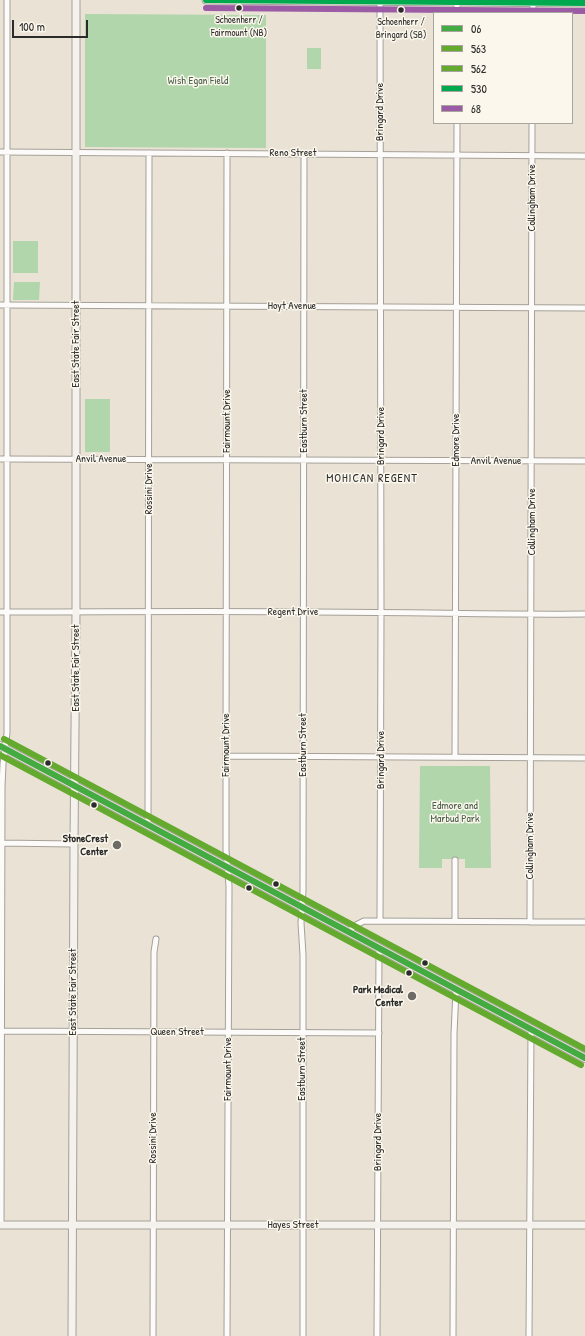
<!DOCTYPE html>
<html>
<head>
<meta charset="utf-8">
<style>
	body { margin:0 }
	#map { position:relative; width:585px; height:1336px; overflow:hidden; background:#eae2d5; font-family:"Patrick Hand",sans-serif }
	canvas { display:block }
	.legend { position:absolute; left:433px; top:12px; width:140px; height:112px; box-sizing:border-box; background:#fbf7ec; border:1px solid #a8a59f; margin:0; padding:5px 7px; list-style:none; font-size:12px; color:#2b2b2b }
	.legend li { display:flex; align-items:center; gap:8px; height:20px }
	.legend b { width:20px; border:1px solid #a8a59f }
	.scale { position:absolute; left:12px; top:20px; width:76px; height:18px; box-sizing:border-box; border:2px solid #2b2b2b; border-top:0; padding-left:5px; font-size:12px; line-height:14px; white-space:nowrap; color:#2b2b2b; -webkit-text-stroke:3px #fbf7ec; paint-order:stroke }
</style>
</head>
<body>
<div id="map">
<canvas width="585" height="1336"></canvas>
<ul class="legend">
<li><b style="height:5px;background:#44aa42"></b>06</li>
<li><b style="height:5px;background:#63aa2e"></b>563</li>
<li><b style="height:5px;background:#63aa2e"></b>562</li>
<li><b style="height:5px;background:#00a94e"></b>530</li>
<li><b style="height:5px;background:#9b5ba5"></b>68</li>
</ul>
<div class="scale">100 m</div>
</div>
<script>
const c = document.querySelector('canvas').getContext('2d');
c.lineJoin = 'round';
function paint(path, color) { c.fillStyle = color; c.fill(path, 'evenodd'); }
function strokePath(path, color, width, dash) { c.strokeStyle = color; c.lineWidth = width; c.lineCap = dash ? 'butt' : 'round'; c.setLineDash(dash || []); c.stroke(path); }
function drawText(font, color, halo, rows, align = 'center') {
  c.font = font + ' "Patrick Hand",sans-serif'; c.lineWidth = 3; c.setLineDash([]); c.textBaseline = 'middle'; c.strokeStyle = halo; c.fillStyle = color; for (const [text, x, y, turn = 0] of rows) {
    c.save(); c.translate(x, y); c.rotate((+turn || 0) * Math.PI / 180); c.textAlign = isNaN(turn) ? turn : align; if (halo) c.strokeText(text, 0, 0); c.fillText(text, 0, 0); c.restore();
  }
}
paint(new Path2D(`
	M85,14L266,15V148L85,147Z
	M307,48H321V69H307Z
	M13,241H38V273H13Z
	M14,282H40L39,300H13Z
	M85,399H110V452H85Z
	M420,766H490L491,868H465V859H442V868H419Z`), '#b1d6ab');
const street = new Path2D(`
	M457,2V13
	M533,13V1
	M0,152L585,156
	M227,153L226,756V850L229,886L227,1336
	M0,305L585,308
	M0,459L585,461
	M0,612C104,612 207,611 311,612C402,612 494,615 585,614
	M226,756L585,758
	M455,757L457,123
	M148,825L149,153
	M0,843L74,844
	M380,921L381,612L380,0
	M455,921V860
	M530,922L532,123
	M349,932L354,926L364,921L585,922
	M0,1031L379,1033
	M1,1225L2,787L3,764L7,733V0
	M153,1336L154,952L156,939
	M303,1336V955L301,923L303,891L304,154
	M377,1336L379,948
	M453,1336L454,1034L456,990
	M529,1336L531,1030`);
const secondary = new Path2D(`
	M206,0L585,3
	M0,1225H585
	M72,1336L74,844L76,612V0`);
const primary = new Path2D(`
	M0,746L585,1058`);
strokePath(street, '#a5a199', 7);
strokePath(secondary, '#a5a199', 9);
strokePath(primary, '#a5a199', 10);
strokePath(street, '#fcfbf9', 5);
strokePath(secondary, '#f5f2ee', 7);
strokePath(primary, '#ede5dc', 8);
strokePath(new Path2D(`
	M0,746L585,1058`), '#44aa42', 6);
strokePath(new Path2D(`
	M0,755L581,1065`), '#63aa2e', 6);
strokePath(new Path2D(`
	M4,739L585,1049`), '#63aa2e', 6);
strokePath(new Path2D(`
	M206,0L585,3`), '#00a94e', 6);
strokePath(new Path2D(`
	M206,8L585,11`), '#9b5ba5', 6);
for (const [x, y, r, color] of [
	[239,8,3.5,"#2b2b2b"],
	[401,10,3.5,"#2b2b2b"],
	[48,763,3.5,"#2b2b2b"],
	[94,805,3.5,"#2b2b2b"],
	[117,845,5,"#6e6b66"],
	[276,884,3.5,"#2b2b2b"],
	[249,888,3.5,"#2b2b2b"],
	[425,963,3.5,"#2b2b2b"],
	[409,973,3.5,"#2b2b2b"],
	[412,996,5,"#6e6b66"]
]) { const dot = new Path2D(); dot.arc(x, y, r, 0, 2 * Math.PI); c.fillStyle = color; c.fill(dot); strokePath(dot, '#fbf7ec', 1.5); }
drawText('10px', '#2b2b2b', '#fbf7ec', [
	["Schoenherr /",239,20],
	["Fairmount (NB)",239,33],
	["Schoenherr /",401,22],
	["Bringard (SB)",401,35]
]);
drawText('11px', '#455c47', '#fbf7ec', [
	["Wish Egan Field",198,81],
	["Edmore and",455,806],
	["Marbud Park",455,819]
]);
drawText('11px', '#2b2b2b', '#fbf7ec', [
	["Bringard Drive",380,112,-90],
	["Reno Street",293,153],
	["Collingham Drive",532,198,-90],
	["Hoyt Avenue",292,306],
	["East State Fair Street",76,344,-90],
	["Fairmount Drive",227,421,-90],
	["Eastburn Street",304,421,-90],
	["Bringard Drive",381,436,-90],
	["Edmore Drive",456,440,-90],
	["Anvil Avenue",101,459],
	["Anvil Avenue",496,461],
	["Rossini Drive",149,489,-90],
	["Collingham Drive",532,522,-90],
	["Regent Drive",293,612],
	["East State Fair Street",76,668,-90],
	["Fairmount Drive",226,745,-90],
	["Eastburn Street",303,745,-90],
	["Bringard Drive",381,760,-90],
	["Collingham Drive",530,846,-90],
	["East State Fair Street",73,992,-90],
	["Queen Street",177,1032],
	["Fairmount Drive",228,1069,-90],
	["Eastburn Street",302,1069,-90],
	["Rossini Drive",153,1138,-90],
	["Bringard Drive",378,1142,-90],
	["Hayes Street",293,1225]
]);
drawText('bold 11px', '#2b2b2b', '#fbf7ec', [
	["StoneCrest",108,839],
	["Center",108,852],
	["Park Medical",403,990],
	["Center",403,1003]
], 'right');
c.letterSpacing = '1px';
drawText('12px', '#2b2b2b', '#fbf7ec', [
	["MOHICAN REGENT",372,479]
]);
c.letterSpacing = '0px';
</script>
</body>
</html>
